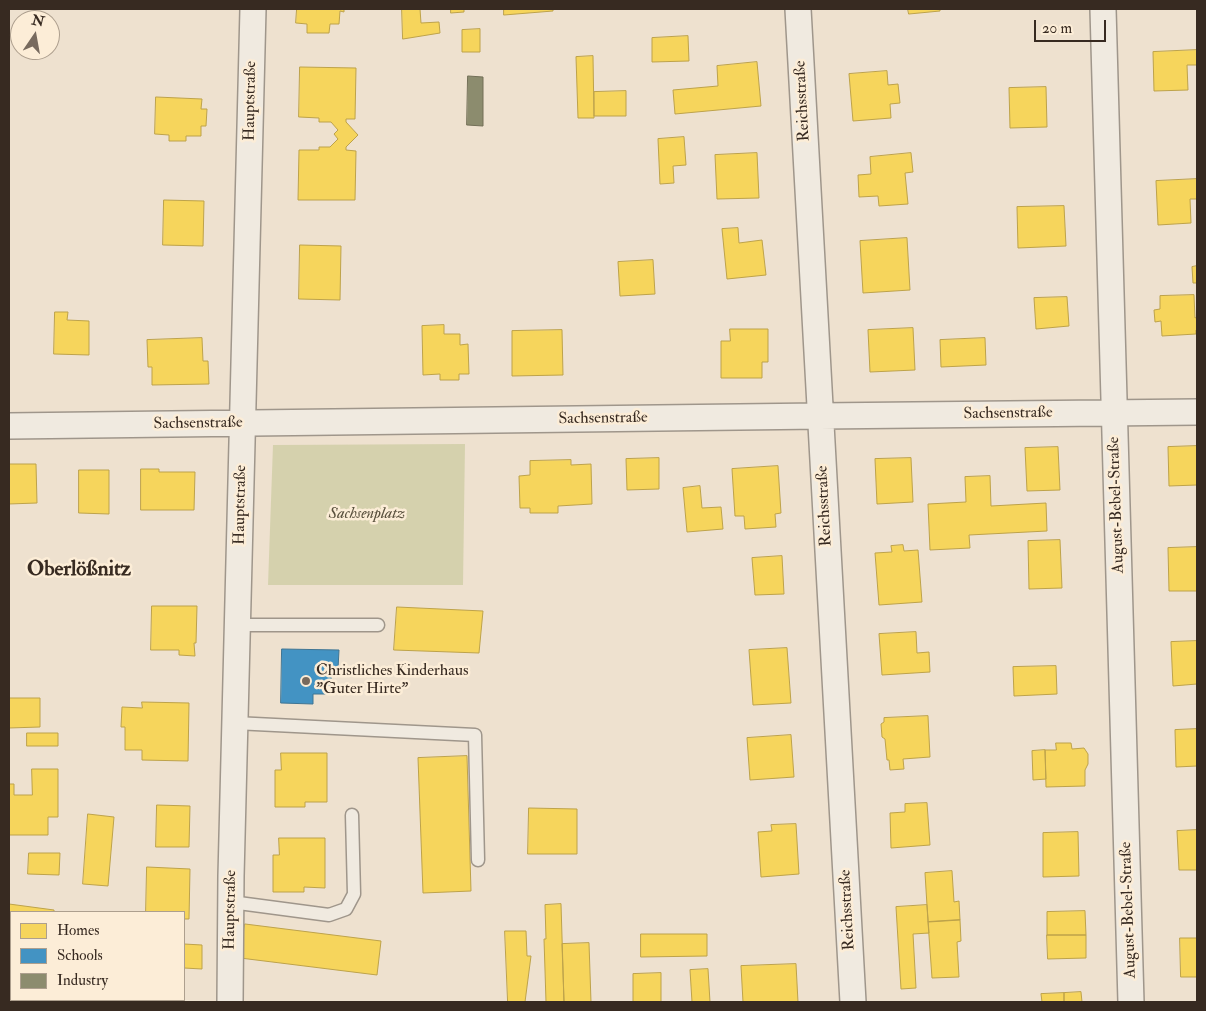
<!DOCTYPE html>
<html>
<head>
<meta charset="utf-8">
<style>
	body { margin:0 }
	#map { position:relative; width:1206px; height:1011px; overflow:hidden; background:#eee1cf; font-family:"IM FELL Double Pica",serif }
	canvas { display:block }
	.frame { position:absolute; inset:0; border:10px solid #372a21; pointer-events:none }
	.legend { position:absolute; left:10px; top:911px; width:175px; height:90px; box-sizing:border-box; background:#fcedd7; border:1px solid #ad9f8e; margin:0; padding:6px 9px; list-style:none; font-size:15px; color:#372a21 }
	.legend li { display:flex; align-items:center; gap:10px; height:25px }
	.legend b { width:25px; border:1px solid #ad9f8e }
	.north { position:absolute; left:10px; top:10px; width:50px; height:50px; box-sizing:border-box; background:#fcedd7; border:1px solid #ad9f8e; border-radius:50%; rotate:12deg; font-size:14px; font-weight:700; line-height:20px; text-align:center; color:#372a21 }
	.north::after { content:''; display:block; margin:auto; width:18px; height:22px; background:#776a5e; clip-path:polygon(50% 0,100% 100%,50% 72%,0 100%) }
	.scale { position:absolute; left:1034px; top:20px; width:72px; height:22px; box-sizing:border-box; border:2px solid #372a21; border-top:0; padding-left:6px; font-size:15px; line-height:18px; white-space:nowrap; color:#372a21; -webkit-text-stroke:4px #fcedd7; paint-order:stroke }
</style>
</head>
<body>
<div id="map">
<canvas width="1206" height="1011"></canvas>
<div class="frame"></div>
<ul class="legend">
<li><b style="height:14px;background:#f6d55c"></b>Homes</li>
<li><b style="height:14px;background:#4393c3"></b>Schools</li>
<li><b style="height:14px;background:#8c8c6e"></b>Industry</li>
</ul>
<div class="north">N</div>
<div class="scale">20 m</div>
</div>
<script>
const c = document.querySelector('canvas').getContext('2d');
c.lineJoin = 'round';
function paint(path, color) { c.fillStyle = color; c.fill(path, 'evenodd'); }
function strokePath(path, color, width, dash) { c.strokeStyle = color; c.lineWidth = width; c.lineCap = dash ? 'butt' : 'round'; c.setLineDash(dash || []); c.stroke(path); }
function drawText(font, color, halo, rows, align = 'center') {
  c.font = font + ' "IM FELL Double Pica",serif'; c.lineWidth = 5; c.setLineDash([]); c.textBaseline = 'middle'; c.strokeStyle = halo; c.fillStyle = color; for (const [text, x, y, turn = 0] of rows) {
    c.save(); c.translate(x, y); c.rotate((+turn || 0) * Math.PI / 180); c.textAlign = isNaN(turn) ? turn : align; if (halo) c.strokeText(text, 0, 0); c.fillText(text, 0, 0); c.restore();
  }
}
paint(new Path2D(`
	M465,444L463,585H268L273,445Z`), '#d5d1ad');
const homes = new Path2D(`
	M297,9H344V12L340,11L339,24H330L329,33H307V24L296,23Z
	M402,9H420L421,23L439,22L440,33L403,39Z
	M451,9H464V12L451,13Z
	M504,9H553V11L504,15Z
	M908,9H940V11L909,14Z
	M480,29V52H462V30Z
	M688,36L689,61L652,62V38Z
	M1197,50V65H1187L1188,90L1154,91L1153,52Z
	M593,56L594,118H578L576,57Z
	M757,62L761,106L675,114L673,90L718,86L717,66Z
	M300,67L356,68L355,119H346V122L358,135L346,147V150L356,151L355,200H298L299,150H319V147H330L338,139L334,134L338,130L331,122H319V118L299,117Z
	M887,71L888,85L898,84L900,103L890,104L891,118L853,121L849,74Z
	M1046,87L1047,127L1010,128L1009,88Z
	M626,91V116H594V92Z
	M156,97L202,99L201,109H207L206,126H201V136H186V141H169V135L155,134Z
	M684,137L686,165L673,166L674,183L660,184L658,139Z
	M757,153L759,198L717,199L715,155Z
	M911,153L913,172L905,173L908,204L879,206L878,196L859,197L858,175L871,174L870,157Z
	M1197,179V199H1190L1191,223L1158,225L1156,181Z
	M164,200L204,201L203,246L163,245Z
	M1064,206L1066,246L1018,248L1017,207Z
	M738,228L739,243L762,240L766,275L727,279L722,229Z
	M907,238L910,290L863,293L860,241Z
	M300,245L341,246L340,300L299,299Z
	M653,260L655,294L620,296L618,262Z
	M1197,266V283H1193L1192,267Z
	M1194,295L1195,318L1197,317V330H1196V334L1162,336L1161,321L1155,322L1154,310L1160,309V296Z
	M1067,297L1069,326L1036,329L1034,298Z
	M55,312H68L67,320L89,321V355L54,354Z
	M444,325V334H460V345L468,344L469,374H459V380H440V374L423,375L422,326Z
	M913,328L915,370L870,372L868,330Z
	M730,329H768V362H762V378H721V341H730Z
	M562,330L563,375L512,376V331Z
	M202,338L203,361H208L209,384L152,385V367H148L147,340Z
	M985,338L986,365L941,367L940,340Z
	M1197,446V485L1169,486L1168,447Z
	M1058,447L1060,490L1027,491L1025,448Z
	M659,458V489L627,490L626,459Z
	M911,458L913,502L877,504L875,459Z
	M571,460V465L591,464L592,504L558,506V513H530V508H520L519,476L530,475V461Z
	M9,464H36L37,503L9,504Z
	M778,466L781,513L775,514L776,527L745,529L744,516H735L732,469Z
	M141,469H159V472H195L194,510H141Z
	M79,470H109V514L79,513Z
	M990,476L991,506L1046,503L1047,531L969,535L970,548L930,550L928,504L966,502L965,477Z
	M700,486L702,508L721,507L723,529L687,532L683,488Z
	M1060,540L1062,588L1029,589L1028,541Z
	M903,545L904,551L918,550L922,602L879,605L875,553L892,552L891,546Z
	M1197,547V591H1169L1168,548Z
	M782,556L784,594L755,595L752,558Z
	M152,606H197L196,643H194L195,656L179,655V650H151Z
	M397,607L483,611L479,653L394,650Z
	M916,632L917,653L929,652L930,672L882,675L879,634Z
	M1197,641V684L1173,686L1171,642Z
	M787,648L791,703L753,705L749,650Z
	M1056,666L1057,694L1014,696L1013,667Z
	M9,698H40V727L9,728Z
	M142,702L189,703L188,761L142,760V750H125V727H121L122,707L142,708Z
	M928,716L930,757L903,759L904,769L890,770L889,760H887L885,739L882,737L881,724L884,722V718Z
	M1197,729V766L1176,767L1175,730Z
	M27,733H58V746H27Z
	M791,735L794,777L750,780L747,738Z
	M1056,743H1071L1072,749L1084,748L1088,754V764L1085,770V786L1046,787L1045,750H1056Z
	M1045,750L1046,779L1033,780L1032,751Z
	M281,753H327V802H305V807H275V770H281Z
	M467,756L471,891L423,893L418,758Z
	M32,769H58V817H48V835H9V784H14V795H32Z
	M927,803L930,845L891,848L890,813L905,812V804Z
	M157,805L190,806L189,847H156Z
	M529,808L577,809V854H528Z
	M88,814L114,817L108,886L83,884Z
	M796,824L799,874L761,877L758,832L772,831L771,825Z
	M1197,830V870H1179L1177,831Z
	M1078,832L1079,876L1043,877V833Z
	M279,838H325V888L304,887V892H273V855H279Z
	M29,853H60L59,875L28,874Z
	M147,867L190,869L189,919H184V912H146Z
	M952,871L954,902L959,901L960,920L928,922L925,873Z
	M9,904L54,910V912H11V939H9Z
	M561,904L564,1002H546L544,939H546L545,905Z
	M927,905L929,933L913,934L916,988L901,989L896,907Z
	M1085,911L1086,935H1047V912Z
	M960,920L961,941L957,942L959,977L932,978L928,922Z
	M245,924L381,941L377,975L240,958Z
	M505,931H526L527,956H531L525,1002H508Z
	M641,934H707V956L641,957Z
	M1047,935H1086V958L1048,959Z
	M1180,938H1197V977H1181Z
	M589,943L591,1002H564L562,944Z
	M184,944L202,945V969L184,968Z
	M796,964L798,1002H743L741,966Z
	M708,969L710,1002H692L690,970Z
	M661,973V1002H633V974Z
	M1081,992L1082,1002H1064V993Z
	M1064,993V1002H1042L1041,994Z`);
paint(homes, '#f6d55c');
strokePath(homes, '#bda24a', 1);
const schools = new Path2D(`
	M282,649L339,650L338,669H331V694H313V704L281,703Z`);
paint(schools, '#4393c3');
strokePath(schools, '#3f7492', 1);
const industry = new Path2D(`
	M468,76L483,77V126L467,125Z`);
paint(industry, '#8c8c6e');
strokePath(industry, '#726f57', 1);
const service = new Path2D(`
	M238,625H378
	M235,723L475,735L478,860
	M231,902L329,915L346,909L354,894L352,815`);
const minor = new Path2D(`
	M798,9L853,1002
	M1103,9L1131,1002
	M9,426L820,416L1197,412
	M230,1002L231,876L253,9`);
strokePath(service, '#9f968b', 15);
strokePath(minor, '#9f968b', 28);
strokePath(service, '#f0eae0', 12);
strokePath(minor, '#f0eae0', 25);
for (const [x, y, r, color] of [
	[306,681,5,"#776a5e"]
]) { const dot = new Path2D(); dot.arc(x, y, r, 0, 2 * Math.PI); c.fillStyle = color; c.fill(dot); strokePath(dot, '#fcedd7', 2); }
drawText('16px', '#372a21', '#fcedd7', [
	["Hauptstraße",251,101,-89],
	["Reichsstraße",803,101,-93],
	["Sachsenstraße",1008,414,-1],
	["Sachsenstraße",603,419,-1],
	["Sachsenstraße",198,424,-1],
	["Hauptstraße",241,505,-89],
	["August-Bebel-Straße",1117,505,-92],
	["Reichsstraße",825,506,-93],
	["Hauptstraße",231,910,-89],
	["Reichsstraße",848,910,-93],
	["August-Bebel-Straße",1129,910,-92]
]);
drawText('italic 16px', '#59503d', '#fcedd7', [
	["Sachsenplatz",367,515]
]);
drawText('16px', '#372a21', '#fcedd7', [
	["Christliches Kinderhaus",316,672],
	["\"Guter Hirte\"",316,690]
], 'left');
drawText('bold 21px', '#372a21', '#fcedd7', [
	["Oberlößnitz",79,570]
]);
</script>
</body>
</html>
